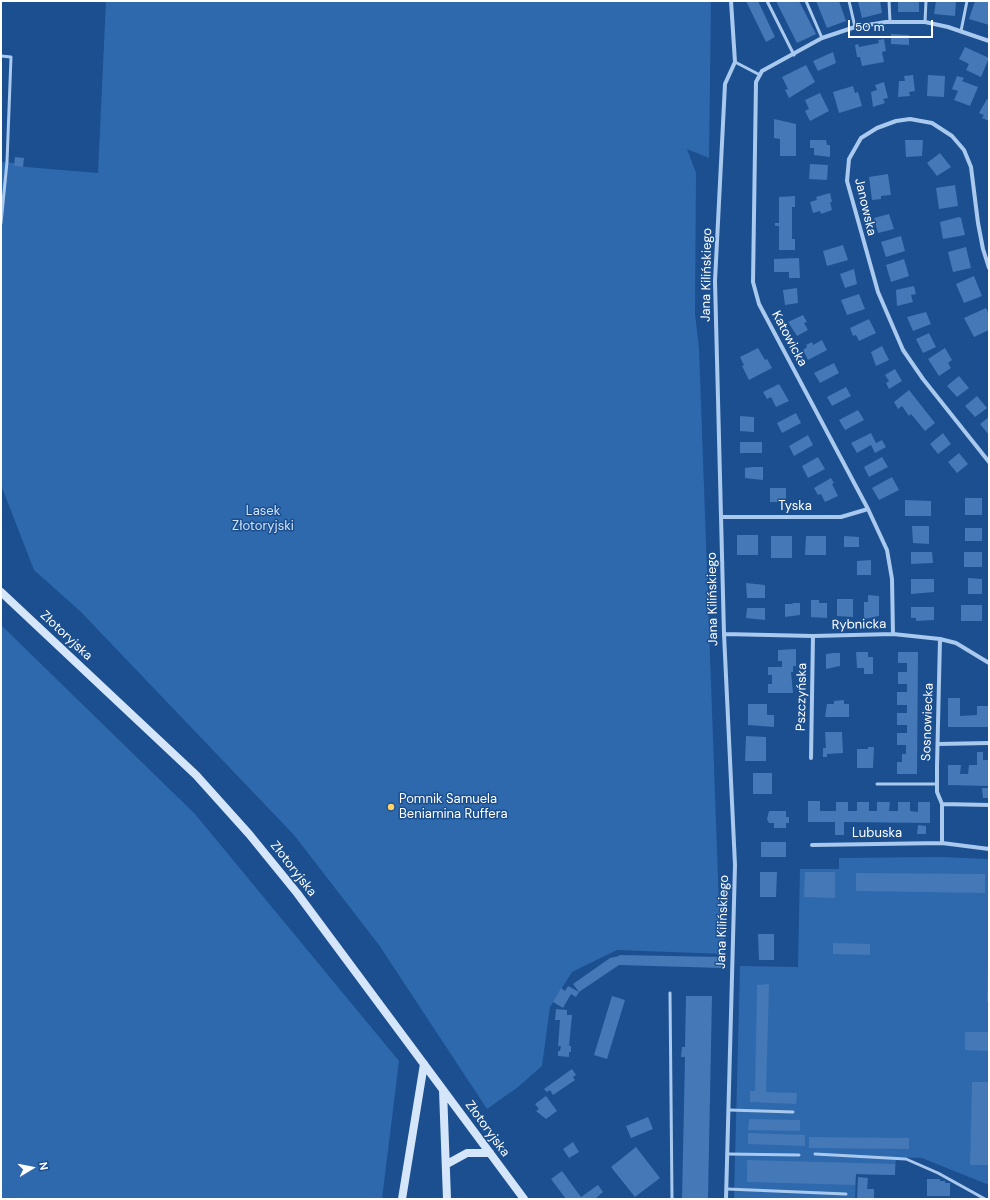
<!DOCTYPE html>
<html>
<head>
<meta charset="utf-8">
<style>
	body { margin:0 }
	#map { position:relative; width:990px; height:1200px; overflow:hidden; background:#1b4f8f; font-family:"DM Sans",sans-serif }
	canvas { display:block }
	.frame { position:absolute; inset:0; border:2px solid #fff; pointer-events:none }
	.north { position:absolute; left:12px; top:1148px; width:40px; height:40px; -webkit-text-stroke:3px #1b4f8f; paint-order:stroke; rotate:80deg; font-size:11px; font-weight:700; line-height:16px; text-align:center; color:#fff }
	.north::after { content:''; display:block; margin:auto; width:14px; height:18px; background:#fff; clip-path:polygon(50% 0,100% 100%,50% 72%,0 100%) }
	.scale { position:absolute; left:848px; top:20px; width:85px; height:18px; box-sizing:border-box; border:2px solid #fff; border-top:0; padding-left:5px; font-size:12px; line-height:14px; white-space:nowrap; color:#fff; -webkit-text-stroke:3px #1b4f8f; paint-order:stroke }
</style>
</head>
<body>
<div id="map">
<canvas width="990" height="1200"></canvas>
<div class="frame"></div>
<div class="north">N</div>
<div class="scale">50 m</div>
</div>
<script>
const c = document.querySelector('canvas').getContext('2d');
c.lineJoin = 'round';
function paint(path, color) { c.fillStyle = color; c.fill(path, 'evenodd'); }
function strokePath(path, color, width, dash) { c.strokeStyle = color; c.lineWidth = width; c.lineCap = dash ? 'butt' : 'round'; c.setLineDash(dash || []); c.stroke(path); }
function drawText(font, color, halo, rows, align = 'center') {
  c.font = font + ' "DM Sans",sans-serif'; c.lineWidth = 3; c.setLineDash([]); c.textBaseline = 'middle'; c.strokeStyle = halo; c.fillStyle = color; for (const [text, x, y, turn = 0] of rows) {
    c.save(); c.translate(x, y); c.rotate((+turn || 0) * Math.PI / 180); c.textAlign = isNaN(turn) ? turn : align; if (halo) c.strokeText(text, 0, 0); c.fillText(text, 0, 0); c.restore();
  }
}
paint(new Path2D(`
	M106,1H711L709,158L687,149L696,173L695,314L699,348L719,906H725L724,954L617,950L572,972L550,1007L542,1066L518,1087L487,1109L379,945L294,835L80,611L34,570L1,485V162L14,163V166L98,173Z
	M1,625L195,814L399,1061L382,1199H1Z
	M940,857L989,859V1185L922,1158L896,1157L895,1175L856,1174L855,1199H734L740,966L798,967L800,869H839V858Z`), '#2e69ad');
paint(new Path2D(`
	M746,1H758L775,37L766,42Z
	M776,1H799L816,34L797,43Z
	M816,1H839L846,21L827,28Z
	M858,1H880L882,13L862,18Z
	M898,1H919V12H898Z
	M936,1H956L955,16L934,14Z
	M975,1H989V25L969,19Z
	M891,34L909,35V45L891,44Z
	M884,39L886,51L882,52L884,62L862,66L860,57H857L855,45L858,44L859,47L879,43L878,40Z
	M965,47L989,58L981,77L966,70L969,64L959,59Z
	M833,52L836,63L818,71L813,61Z
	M806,65L815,82L789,98L785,90L788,89L782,77Z
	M913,75L915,91L909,92L910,96L898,97L899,81H905L904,76Z
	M928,75L945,76L944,97L927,96Z
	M957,76L964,78L962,81L978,87L970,106L954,100L958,91L952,89Z
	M884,82L888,98L883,99L885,103L873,107L871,92L877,90L875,85Z
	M853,86L855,93L858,92L862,106L839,113L833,92Z
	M820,93L829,111L810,121L805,111L809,109L805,100Z
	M987,99L989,100V121L982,118L984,115L979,113Z
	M774,119L796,124V156H780V139L774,138Z
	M810,140H826L827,145H830V157L814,155V148H810Z
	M905,140H923L922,156L906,157Z
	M940,153L951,167L937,176L927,163Z
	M15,157L24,158L23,167L14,166Z
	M810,164L828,165L827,180L809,179Z
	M888,174L891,195L881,196V199L872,200L869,177Z
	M955,185L958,206L939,209L936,188Z
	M830,193L832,202H830L832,210L821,214L820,211L813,213L810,202L817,200L816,197Z
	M795,196V207H792V239H795V250H779V226H775V223H779V197Z
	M889,214L894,229L878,233L874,218Z
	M959,217L961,218L965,235L943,239L940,222Z
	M901,236L905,251L886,257L881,242Z
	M843,245L848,260L827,266L823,251Z
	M966,247L971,268L953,272L948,252Z
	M799,258L800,278H789V272H774V259Z
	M904,259L909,276L891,282L886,265Z
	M854,269L857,284L845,288L840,274Z
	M974,276L982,296L964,303L956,284Z
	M914,286L916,294L911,295L913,302L897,306L896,290Z
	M797,288L798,303L785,305L783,290Z
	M859,294L865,309L847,315L841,300Z
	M986,308L989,314V330L974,337L964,318Z
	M926,312L931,324L913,331L907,317Z
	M803,315L807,322L804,323L808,330L797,336L788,322Z
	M869,319L876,333L859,341L856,335L853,336L850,328Z
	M929,333L936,347L923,353L916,339Z
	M822,340L827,350L808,360L803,350L807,347L806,345L812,342L813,345Z
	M882,346L889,360L876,366L871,352Z
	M758,348L765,360L767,359L772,368L749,380L742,366L744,365L740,357Z
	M945,348L952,360L948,363L951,368L939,376L928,359Z
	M834,363L839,373L820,383L814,373Z
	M895,369L902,381L889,389L886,383L889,381L885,375Z
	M959,376L969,388L957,397L947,386Z
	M779,384L789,401L776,407L771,397L767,399L763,392Z
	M846,387L851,396L832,406L827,397Z
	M909,390L935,423L925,431L911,414L909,416L902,406L898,409L894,402Z
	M977,396L987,408L975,417L965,406Z
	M858,410L864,420L845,430L839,420Z
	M796,413L801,423L782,433L777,423Z
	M740,416L754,417V432L740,431Z
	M989,417V435L980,424Z
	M871,433L876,443L882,440L886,447L875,453L871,445L857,453L851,443Z
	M943,433L951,444L938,454L930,444Z
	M808,435L813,445L794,456L789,446Z
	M740,442H762V453H740Z
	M959,453L968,464L957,473L948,462Z
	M818,457L825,469L808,478L802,466Z
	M882,457L888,467L869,477L864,467Z
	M753,467H763V480L745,478V468Z
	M892,477L899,490L879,500L872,488Z
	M831,478L834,483L832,484L838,496L825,502L821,494L818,495L814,488Z
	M770,488H786V502H770Z
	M965,498H982V515H965Z
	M905,500L931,501V516H905Z
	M912,526H929V544L913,543Z
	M965,528H982V541H965Z
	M737,535H758V555H737Z
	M771,536H792V558H771Z
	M806,536H826V555H805Z
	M844,536L859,537V547H844Z
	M911,552H932L933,563L911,564Z
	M964,552H982V567H964Z
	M871,560V575H857V561Z
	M968,578L982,579V594H968Z
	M911,579H934V592L911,594Z
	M746,583L765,585V598H747Z
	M868,595L879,596V616L864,619V602H868Z
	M837,599H853V617L837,616Z
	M811,600H819V603H827V618L811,617Z
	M793,603H800V615L785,617V604H792Z
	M961,605H982V621H961Z
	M911,607H934V620L916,621V618H911Z
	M747,608H765V620L746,618Z
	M796,649V666H793V672H791L793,693H768V684H772V675H768V667H782V661H778V650Z
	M856,652H868V657H873V674H864V668H857Z
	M898,652H918L917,774H897V762H902V754H906V745H897V733H907V725H897V713H907V705H897V692H907V684H898V672H907V663H898Z
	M833,653H840V666L826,669V654Z
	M948,698H960V716L977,715V706H989V727H948Z
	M844,700V704H849V717H825L827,704H834V701Z
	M748,704H767V715H774V727L748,725Z
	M825,732H842L843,753L827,754V757H823V748H826Z
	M746,736L766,737V761H745Z
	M868,747H874L873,768H857V749H868Z
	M977,752H983V760H989V786L948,785V765H961L960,774H968L969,765H977Z
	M753,773H772V794H753Z
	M982,788H989V798H983Z
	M808,801H820V811H836V802H848V811H857V802H869V811H877V802H890L889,811H898V802H910V811L918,812V802H930V823L844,822V835H835V822H808Z
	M769,811H786V817H789V823H786V828H774V823H769L767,819Z
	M918,825L926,826V834H917Z
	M761,842H786V857H761Z
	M760,872H777L776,897H760Z
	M805,872H835V898L804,897Z
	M856,873L985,874V893L856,891Z
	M758,934H774V960H759Z
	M833,943L870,944V955L833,954Z
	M619,955L722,957V968L619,965L579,992L573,984L610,958L619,956Z
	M988,956H989V1002H987Z
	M769,984L766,1092L797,1093L796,1104L750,1102V1091H755L757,985Z
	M568,986L579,992L576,997L571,994L563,1008L553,1002L561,988L565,991Z
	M612,996L625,1000L607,1059L594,1055Z
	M686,996H712L708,1199H682L685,1057H681L682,1047H685Z
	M556,1009L567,1010V1015H572L569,1046H571V1052H569V1057L558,1056V1051H560L561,1046H558L560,1020H555Z
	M965,1032H989V1051L965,1050Z
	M572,1069L576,1075L573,1077L575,1080L553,1095L550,1090L547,1092L544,1089Z
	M972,1082H989V1165H970Z
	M546,1096L557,1111L546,1119L536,1111L539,1109L535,1104Z
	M648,1117L653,1129L631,1138L626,1126Z
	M749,1119L800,1120V1131L748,1130Z
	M748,1133L805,1135V1146L748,1144Z
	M809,1137L909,1138V1149L809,1148Z
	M573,1142L579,1152L569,1158L563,1149Z
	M636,1147L660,1178L635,1197L611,1167Z
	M747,1160L895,1164V1175L856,1174L855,1185L747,1182Z
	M562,1171L581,1197L598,1185L603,1192L595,1199H566L551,1179Z
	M858,1177L868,1178L867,1189H874V1199H857Z
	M927,1179H940V1181H945V1183H950V1196H927Z`), '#4478b7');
strokePath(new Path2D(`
	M767,1L794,55
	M806,1L822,38
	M849,1L855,27
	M889,1L890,22
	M925,22L926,1
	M961,31L967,1
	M1,56L11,57L7,162L1,223
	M735,62L760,75
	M877,784H937
	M670,993L672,1199
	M729,1110L793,1112
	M727,1154L799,1155
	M815,1154L906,1159L938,1173L985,1199
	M727,1189L846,1194`), '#a9c9ee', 3);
strokePath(new Path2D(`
	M989,268L983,249L978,223L971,167L964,150L952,136L932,123L910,119L896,121L877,128L861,138L849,159L847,181L878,292L903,350L923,379L989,462
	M721,517H841L868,509
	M724,634L813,636L893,634L940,639L956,643L989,663
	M893,634L892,579L887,550L868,509L759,304L753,282L756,82L762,71L822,38L855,27L886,22H925L948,27L989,41
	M940,639L937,766V792L942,804V843
	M938,744L989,743
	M811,758L813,636
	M942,804L989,805
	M812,845L942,843L989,849
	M726,1199L735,865L724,634L715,281L725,84L735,62L731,1`), '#a9c9ee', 4);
strokePath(new Path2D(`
	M1,592L196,775L249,834L297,893L524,1199
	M443,1090L447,1199
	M447,1164L467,1153H490
	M402,1199L424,1064`), '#d6e6fa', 8);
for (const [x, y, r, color] of [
	[391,807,4,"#ffd166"]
]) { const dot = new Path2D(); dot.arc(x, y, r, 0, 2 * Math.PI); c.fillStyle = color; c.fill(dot); strokePath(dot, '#1b4f8f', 1.5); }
drawText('13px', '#fff', '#1b4f8f', [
	["Janowska",865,207,77],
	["Jana Kilińskiego",707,275,-89],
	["Katowicka",789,339,62],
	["Tyska",795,507],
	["Jana Kilińskiego",713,599,-91],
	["Rybnicka",859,625,-1],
	["Złotoryjska",66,636,43],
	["Pszczyńska",802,697,-89],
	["Sosnowiecka",928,722,-88],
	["Lubuska",877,834],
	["Złotoryjska",293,869,52],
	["Jana Kilińskiego",723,922,-88],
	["Złotoryjska",487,1129,54]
]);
drawText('13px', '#cfe3fa', '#1b4f8f', [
	["Lasek",263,512],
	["Złotoryjski",263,527]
]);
drawText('13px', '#fff', '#1b4f8f', [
	["Pomnik Samuela",399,800],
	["Beniamina Ruffera",399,815]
], 'left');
</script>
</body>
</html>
